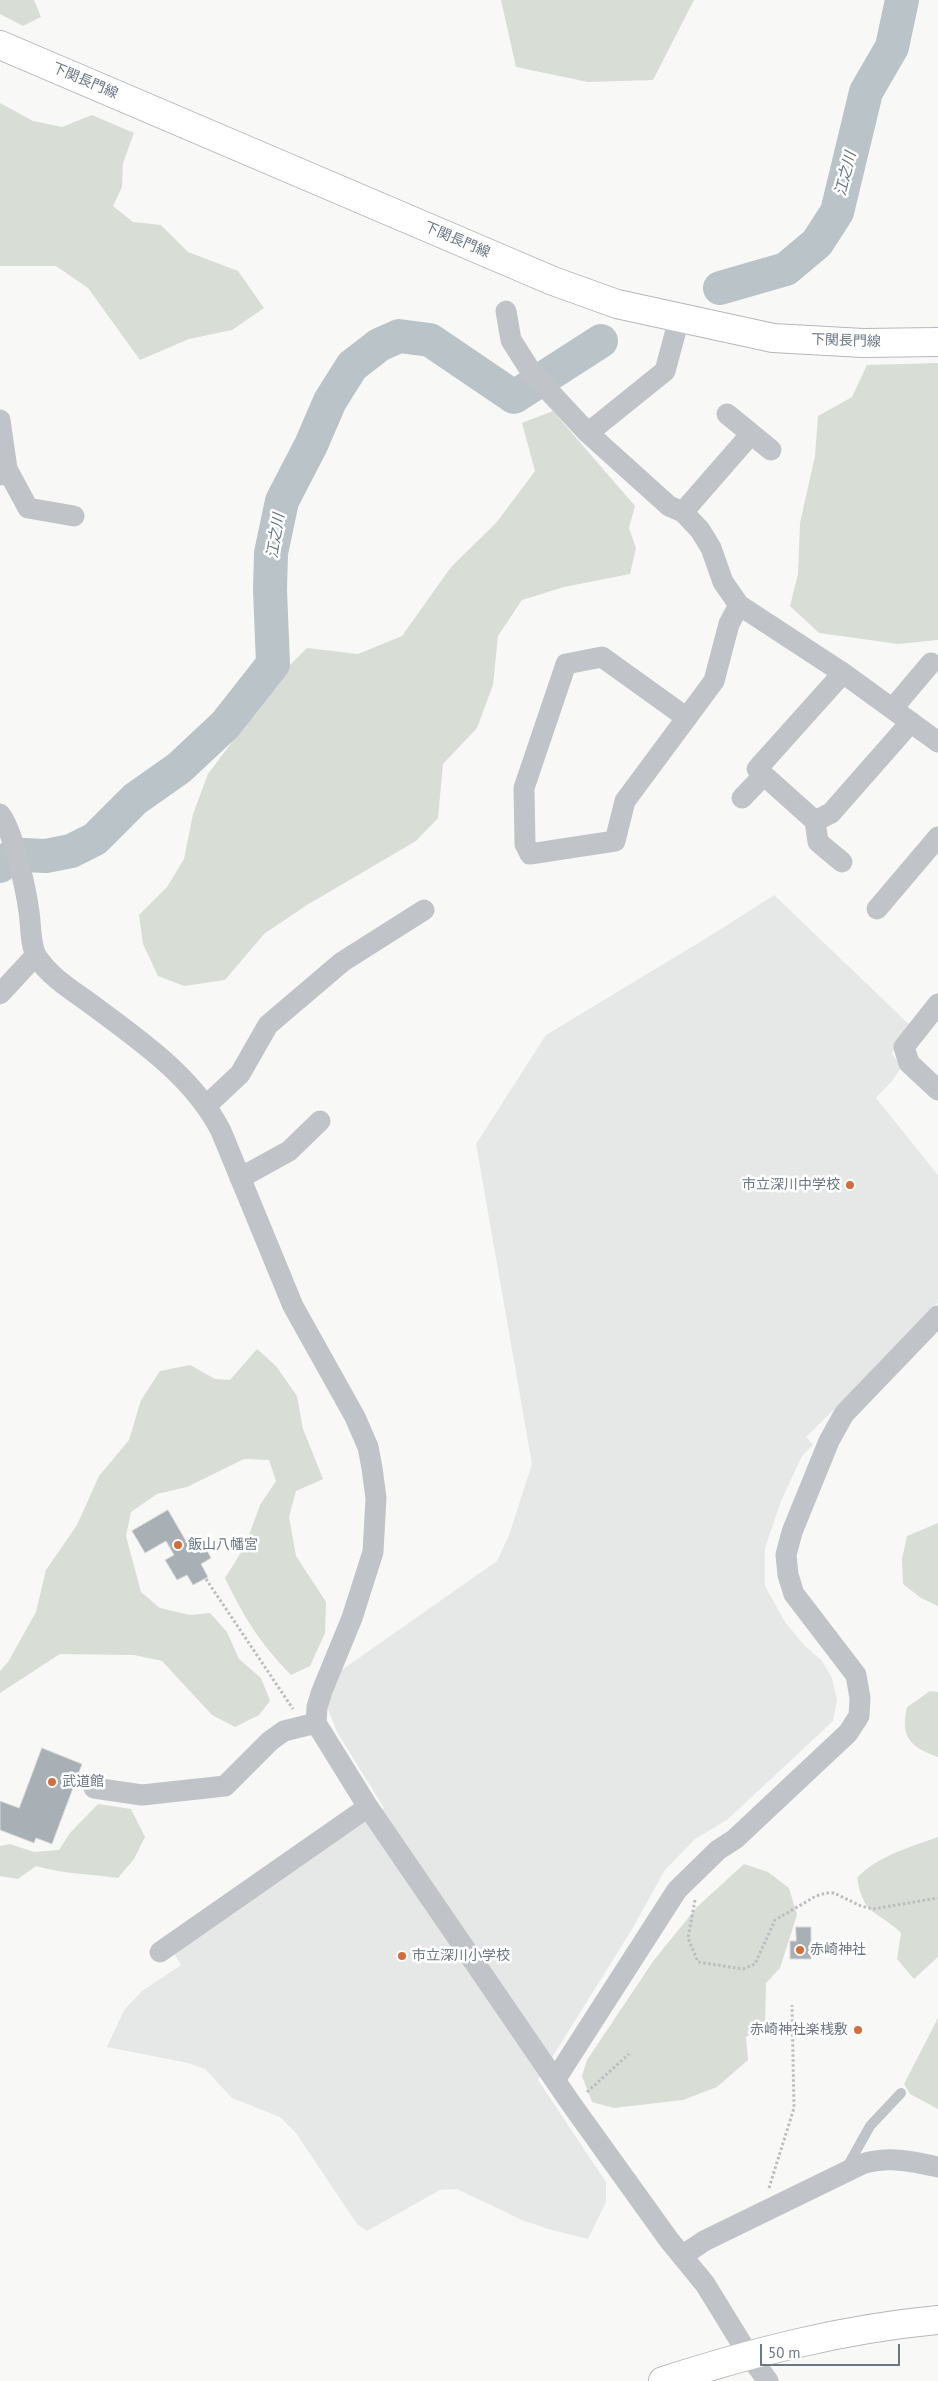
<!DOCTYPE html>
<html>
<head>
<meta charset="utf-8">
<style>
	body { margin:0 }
	#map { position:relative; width:938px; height:2381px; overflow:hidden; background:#f8f9f7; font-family:"PT Sans",sans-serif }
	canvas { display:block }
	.scale { position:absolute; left:760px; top:2344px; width:140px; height:22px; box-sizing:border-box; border:2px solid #6a7785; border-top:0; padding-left:6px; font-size:15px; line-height:18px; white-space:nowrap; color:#6a7785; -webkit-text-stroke:4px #fff; paint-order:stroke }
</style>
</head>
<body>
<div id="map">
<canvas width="938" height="2381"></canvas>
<div class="scale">50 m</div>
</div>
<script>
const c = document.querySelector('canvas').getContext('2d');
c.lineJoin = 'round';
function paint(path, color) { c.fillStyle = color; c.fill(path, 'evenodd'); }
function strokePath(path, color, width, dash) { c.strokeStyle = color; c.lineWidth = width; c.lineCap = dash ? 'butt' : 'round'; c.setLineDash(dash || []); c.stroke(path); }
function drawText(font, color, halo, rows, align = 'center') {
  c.font = font + ' "PT Sans","Noto Sans JP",sans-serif'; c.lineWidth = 5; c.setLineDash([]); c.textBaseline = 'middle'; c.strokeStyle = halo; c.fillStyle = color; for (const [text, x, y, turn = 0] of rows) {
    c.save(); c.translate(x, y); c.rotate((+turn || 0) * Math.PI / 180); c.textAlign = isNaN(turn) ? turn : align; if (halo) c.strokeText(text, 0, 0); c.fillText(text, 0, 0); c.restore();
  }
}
paint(new Path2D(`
	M774,895L912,1027L894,1048L892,1054L902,1066L893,1080L876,1098L938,1175V1303L896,1348L806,1437L813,1445L802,1456L781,1501L765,1548V1586L785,1622L804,1645L822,1661L832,1678L837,1700L833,1721L727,1820L695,1839L665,1870L631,1931L538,2080L606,2182V2202L588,2239L552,2230L522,2220L457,2189L440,2190L367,2231L357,2224L296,2133L280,2117L232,2098L205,2069L188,2063L107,2047L124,2010L142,1991L181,1965L174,1953L384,1808L337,1732L327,1707L336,1674L497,1561L509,1535L532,1464L476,1144L546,1035L718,931Z`), '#e6e8e7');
paint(new Path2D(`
	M0,0H34L41,17L23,26L0,14Z
	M501,0H694L653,80L588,82L516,67Z
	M0,103L33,121L62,127L92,115L134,133L123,163L122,187L113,206L133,222L161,225L188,252L238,271L264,308L232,330L189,339L140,360L88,288L56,266H0Z
	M938,363V640L898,644L819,633L790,606L798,574L800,523L815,456L818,416L852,397L867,365Z
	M553,411L635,506L629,528L636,548L630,574L564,587L522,600L498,636L493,685L477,728L443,764L438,818L416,841L307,905L264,934L225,980L184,986L158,976L143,944L139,915L167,887L184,859L193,814L208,774L250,718L275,680L307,648L358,654L402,636L451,567L496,523L535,471L522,423Z
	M257,1349L276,1366L297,1396L303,1429L323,1479L296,1491L289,1517L296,1556L326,1602L325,1633L310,1666L291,1675C260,1643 244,1618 225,1578L245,1546L260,1505L276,1481L269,1460L244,1459L187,1487L157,1494L131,1512L126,1536L141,1592L160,1608L190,1615L210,1613L227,1632L239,1659L261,1678L270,1701L259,1715L235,1727L212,1715L162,1661L134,1655L60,1654L0,1693V1671L8,1662L36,1612L46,1570L77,1525L99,1476L129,1440L141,1400L160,1371L190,1365L215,1379L230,1380Z
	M938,1523V1606L921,1598L903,1584L902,1559L907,1536Z
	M930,1691L938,1692V1757C910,1747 900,1737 907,1707Z
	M98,1804L131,1809L145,1837L134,1859L118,1878C91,1874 63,1874 36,1866L18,1879L0,1876V1846L10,1844L34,1852L59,1850L70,1833Z
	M938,1837V1957L914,1979L897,1959L901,1933C877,1909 864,1918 857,1878C877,1856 911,1847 938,1837Z
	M744,1864L768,1872L789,1888L797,1915L780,1968L766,1983L765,2024L746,2037L748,2060L717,2087L683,2100L614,2108L592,2102L582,2076L587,2060L654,1960L697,1907Z
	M938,2018V2109L910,2094L904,2084Z`), '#d8ddd6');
strokePath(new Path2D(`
	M720,288L786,269L817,243L837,212L866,92L892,47L902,0
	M0,866L8,859L23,855L46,856L71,851L95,839L135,799L179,768L225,725L273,664L270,590L271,553L282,501L311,445L330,401L352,366L379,345L399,336L430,340L514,397L601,341`), '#bac3c8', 34);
const building = new Path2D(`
	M168,1510L190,1548L202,1541L211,1558L201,1564L208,1577L193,1585L187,1575L177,1580L165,1560L174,1555L166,1541L145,1553L132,1531Z
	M42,1748L82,1764L52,1844L36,1838L34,1843L0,1830V1801L19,1808Z
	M796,1927H811V1959H790V1941H796Z`);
paint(building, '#a8afb5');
strokePath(building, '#dadbd9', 1);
const primary = new Path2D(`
	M0,45L553,281L617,304L773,338L863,343L938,342`);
const trunk = new Path2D(`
	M663,2381C754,2352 842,2329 938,2320`);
strokePath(primary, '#b4b8bc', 30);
strokePath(trunk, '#b4b7bb', 30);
strokePath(new Path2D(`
	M206,1579L293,1709
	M695,1900L688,1938L698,1962L743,1969L755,1964L775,1920L816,1896L826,1893H834L861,1906L873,1909L938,1898
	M587,2092L629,2054
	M769,2188L794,2108L792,2005`), '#bbbdc0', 3, [2.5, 2.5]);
strokePath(new Path2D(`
	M846,2169L870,2126L901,2093`), '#c0c4c8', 10);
strokePath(new Path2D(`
	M506,311L511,340L532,373L588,433L669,506L683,512L700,530L711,548L723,582L739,605L843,673L938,742
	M727,414L771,450
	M0,420L7,469L0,475
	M588,433L665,371L679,319
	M7,469L28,508L74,516
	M683,512L751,434
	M843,673L757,769L815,821L831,813L911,722
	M893,708L931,663
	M687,718L602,657L566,664L524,788L525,844L530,854L615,841L625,801L714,681L729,624L739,605
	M742,798L764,775
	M0,814C13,830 26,889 29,912C31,924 30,946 37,957C50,977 72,990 91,1004C139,1040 193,1076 221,1131L293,1306L355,1417L368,1447L372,1468L376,1498L373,1552L352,1618L322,1691L317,1707L316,1723L368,1807L572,2105L669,2240L705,2284L748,2354L768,2381
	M815,821L818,842L842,862
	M877,909L938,837
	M0,994L36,955
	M938,1004L904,1047L909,1063L938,1090
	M207,1105L240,1074L268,1025L342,962L424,910
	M240,1178L289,1151L320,1121
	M94,1788L142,1795L225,1786L270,1741L284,1731L316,1723
	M160,1952L368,1807
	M555,2080L677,1890L718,1850L735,1839L848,1733L859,1716L860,1698L856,1675L794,1594L788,1575L786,1555L792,1532L829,1441L844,1414L938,1316
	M682,2256L704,2241L862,2164C889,2156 911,2161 938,2167`), '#c0c4c8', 21);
strokePath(primary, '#fff', 28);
strokePath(trunk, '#fff', 28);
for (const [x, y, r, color] of [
	[850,1185,5,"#d66c39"],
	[178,1545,5,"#d66c39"],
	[52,1782,5,"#d66c39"],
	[800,1950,5,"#d66c39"],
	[402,1956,5,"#d66c39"],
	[858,2030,5,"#d66c39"]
]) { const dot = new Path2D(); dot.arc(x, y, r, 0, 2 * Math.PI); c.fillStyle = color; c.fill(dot); strokePath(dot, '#fff', 2); }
drawText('14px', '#6a7785', '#fff', [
	["下関長門線",85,81,23],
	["下関長門線",457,240,23],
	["下関長門線",846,341,2]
]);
drawText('14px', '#6a7785', '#fff', [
	["市立深川中学校",840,1185,"right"],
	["飯山八幡宮",188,1545],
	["武道館",62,1782],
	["赤崎神社",810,1950],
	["市立深川小学校",412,1956],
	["赤崎神社楽桟敷",848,2030,"right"]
], 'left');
drawText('italic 15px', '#667780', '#fff', [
	["江之川",846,174,-76],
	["江之川",276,536,-81]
]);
</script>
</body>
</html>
